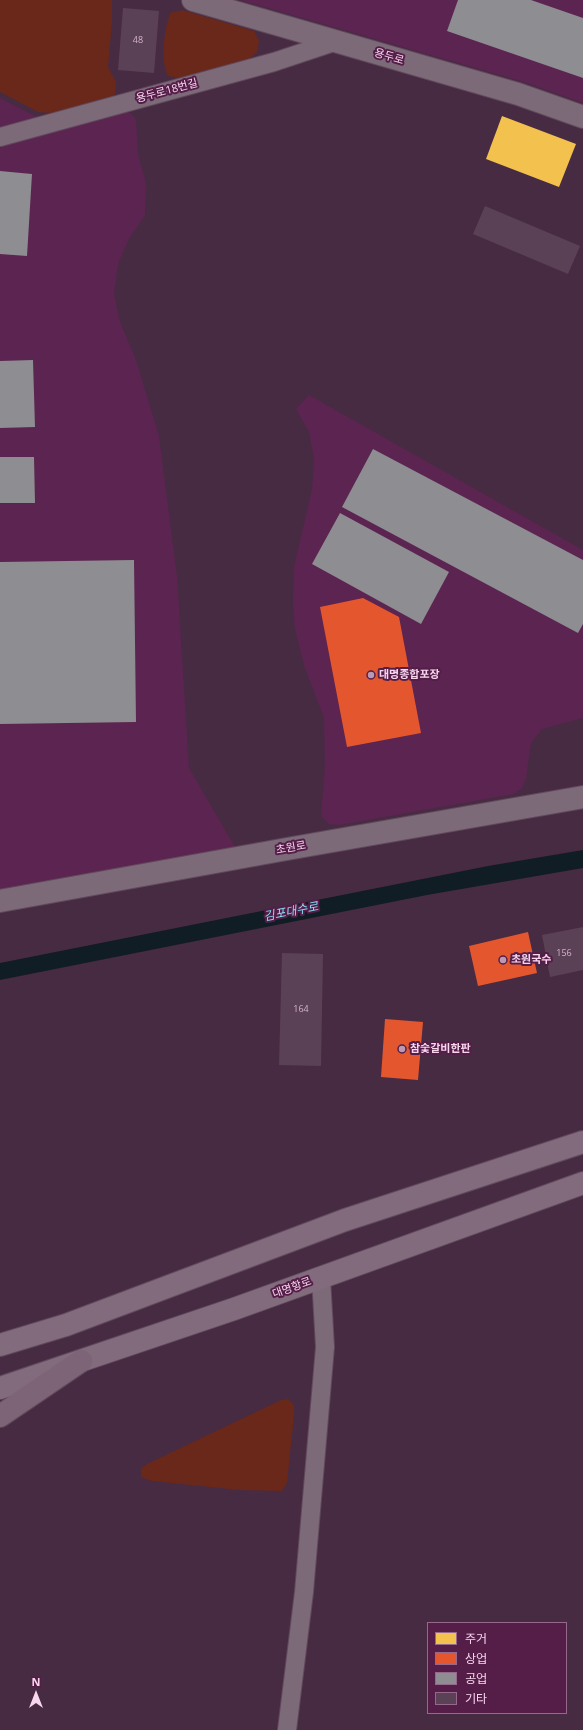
<!DOCTYPE html>
<html>
<head>
<meta charset="utf-8">
<style>
	body { margin:0 }
	#map { position:relative; width:583px; height:1730px; overflow:hidden; background:#472b42; font-family:"Open Sans","Noto Sans KR",sans-serif }
	canvas { display:block }
	.legend { position:absolute; left:427px; top:1622px; width:140px; height:92px; box-sizing:border-box; background:#541e49; border:1px solid #96688b; margin:0; padding:5px 7px; list-style:none; font-size:12px; color:#f8d6ee }
	.legend li { display:flex; align-items:center; gap:8px; height:20px }
	.legend b { width:20px; border:1px solid #96688b }
	.north { position:absolute; left:16px; top:1674px; width:40px; height:40px; -webkit-text-stroke:3px #541e49; paint-order:stroke; rotate:0deg; font-size:11px; font-weight:700; line-height:16px; text-align:center; color:#f8d6ee }
	.north::after { content:''; display:block; margin:auto; width:14px; height:18px; background:#f8d6ee; clip-path:polygon(50% 0,100% 100%,50% 72%,0 100%) }
</style>
</head>
<body>
<div id="map">
<canvas width="583" height="1730"></canvas>
<ul class="legend">
<li><b style="height:11px;background:#f2c14e"></b>주거</li>
<li><b style="height:11px;background:#e4572e"></b>상업</li>
<li><b style="height:11px;background:#8d8d92"></b>공업</li>
<li><b style="height:11px;background:#5b4156"></b>기타</li>
</ul>
<div class="north">N</div>
</div>
<script>
const c = document.querySelector('canvas').getContext('2d');
c.lineJoin = 'round';
function paint(path, color) { c.fillStyle = color; c.fill(path, 'evenodd'); }
function strokePath(path, color, width, dash) { c.strokeStyle = color; c.lineWidth = width; c.lineCap = dash ? 'butt' : 'round'; c.setLineDash(dash || []); c.stroke(path); }
function drawText(font, color, halo, rows, align = 'center') {
  c.font = font + ' "Open Sans","Noto Sans KR",sans-serif'; c.lineWidth = 4; c.setLineDash([]); c.textBaseline = 'middle'; c.strokeStyle = halo; c.fillStyle = color; for (const [text, x, y, turn = 0] of rows) {
    c.save(); c.translate(x, y); c.rotate((+turn || 0) * Math.PI / 180); c.textAlign = isNaN(turn) ? turn : align; if (halo) c.strokeText(text, 0, 0); c.fillText(text, 0, 0); c.restore();
  }
}
paint(new Path2D(`
	M240,0H583V103L524,82Z
	M0,98L39,118L0,127Z
	M126,109L136,119L138,154L146,183L145,215L129,239L118,264L114,294L119,319L136,360L159,436L177,576L189,768L235,847L0,890V142Z
	M309,395L583,550V718L542,729L531,743L526,779L522,788L514,794L339,825L329,824L321,816L325,766L324,718L304,665L295,629L293,604L294,567L312,489L314,459L309,432L296,409Z`), '#5c2451');
paint(new Path2D(`
	M0,0H112V22L108,67L116,82L115,94L105,101L53,113L38,112L0,92Z
	M182,10L254,31L259,41L257,52L247,61L179,78L168,76C160,58 164,32 170,13Z
	M288,1399L294,1405V1415L287,1483L282,1491L240,1490L152,1481L141,1477V1469L147,1464L281,1400Z`), '#69281a');
paint(new Path2D(`
	M583,850V868L427,895L0,980V963L488,866Z`), '#111d24');
paint(new Path2D(`
	M502,116L576,144L559,187L486,159Z`), '#f2c14e');
paint(new Path2D(`
	M363,598L399,617L421,733L347,747L320,607Z
	M528,932L537,973L478,986L469,946Z
	M385,1019L423,1022L418,1080L381,1077Z`), '#e4572e');
paint(new Path2D(`
	M458,0H531L583,18V78L447,31Z
	M0,171L32,174L27,256L0,254Z
	M33,360L35,427L0,428V361Z
	M373,449L583,560V624L578,633L342,507Z
	M0,457H34L35,503H0Z
	M340,513L449,572L421,624L312,564Z
	M134,560L136,722L0,724V562Z`), '#8d8d92');
paint(new Path2D(`
	M123,8L159,11L154,73L118,70Z
	M485,206L580,246L568,274L473,234Z
	M583,927V970L550,977L542,935Z
	M282,953L323,954L321,1066L279,1065Z`), '#5b4156');
const service = new Path2D(`
	M0,137L274,62L334,42
	M287,1730L304,1592L325,1347L321,1278`);
const minor = new Path2D(`
	M193,0L518,94L583,117`);
const tertiary = new Path2D(`
	M0,901L287,849L583,797`);
const secondary = new Path2D(`
	M0,1345L66,1325L345,1220L583,1142
	M0,1388L234,1309L583,1183`);
const motorway = new Path2D(`
	M0,1416L81,1361`);
strokePath(service, '#61495c', 20);
strokePath(minor, '#61495c', 24);
strokePath(tertiary, '#61495c', 24);
strokePath(secondary, '#61495c', 24);
strokePath(motorway, '#61495c', 24);
strokePath(service, '#7d6a78', 18);
strokePath(minor, '#7d6a78', 22);
strokePath(tertiary, '#7d6a78', 22);
strokePath(secondary, '#826b7c', 22);
strokePath(motorway, '#7d6477', 22);
for (const [x, y, r, color] of [
	[371,675,4,"#ba9ab2"],
	[503,960,4,"#ba9ab2"],
	[402,1049,4,"#ba9ab2"]
]) { const dot = new Path2D(); dot.arc(x, y, r, 0, 2 * Math.PI); c.fillStyle = color; c.fill(dot); strokePath(dot, '#541e49', 1.5); }
drawText('9px', '#d1b1c8', null, [
	["48",138,40],
	["156",564,953],
	["164",301,1009]
]);
drawText('11px', '#f8d6ee', '#541e49', [
	["용두로",389,57,16],
	["용두로18번길",167,91,-15],
	["초원로",291,848,-10],
	["대명항로",292,1288,-20]
]);
drawText('bold 11px', '#f8d6ee', '#541e49', [
	["대명종합포장",379,675],
	["초원국수",511,960],
	["참숯갈비한판",410,1049]
], 'left');
drawText('italic 12px', '#88def5', '#541e49', [
	["김포대수로",291,912,-11]
]);
</script>
</body>
</html>
